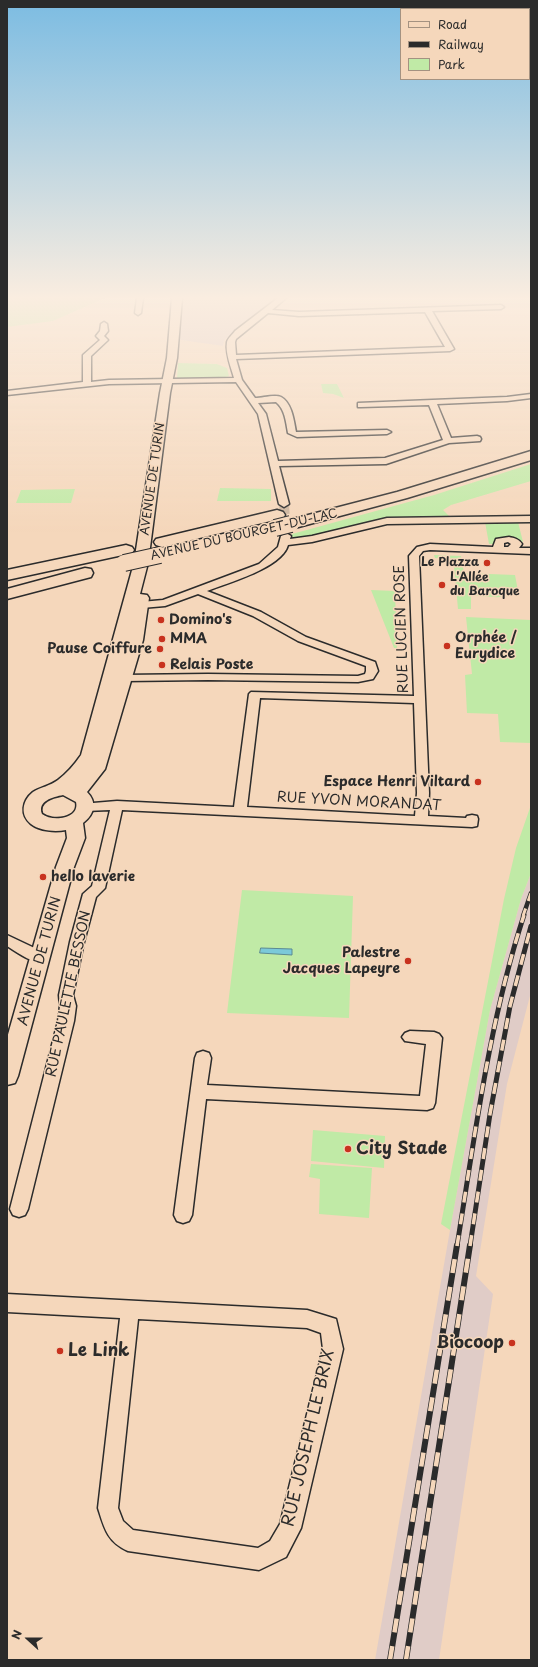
<!DOCTYPE html>
<html>
<head>
<meta charset="utf-8">
<style>
	body { margin:0 }
	#map { position:relative; width:538px; height:1667px; overflow:hidden; background:#f5d7bb; font-family:"Playpen Sans",sans-serif }
	canvas { display:block }
	.frame { position:absolute; inset:0; border:8px solid #2b2b2b; pointer-events:none }
	.legend { position:absolute; left:400px; top:8px; width:130px; height:72px; box-sizing:border-box; background:#f5d7bb; border:1px solid #a49281; margin:0; padding:5px 7px; list-style:none; font-size:12px; color:#2b2b2b }
	.legend li { display:flex; align-items:center; gap:8px; height:20px }
	.legend b { width:20px; border:1px solid #a49281 }
	.north { position:absolute; left:8px; top:1619px; width:40px; height:40px; -webkit-text-stroke:3px #f5d7bb; paint-order:stroke; rotate:291deg; font-size:11px; font-weight:700; line-height:16px; text-align:center; color:#2b2b2b }
	.north::after { content:''; display:block; margin:auto; width:14px; height:18px; background:#2b2b2b; clip-path:polygon(50% 0,100% 100%,50% 72%,0 100%) }
</style>
</head>
<body>
<div id="map">
<canvas width="538" height="1667"></canvas>
<div class="frame"></div>
<ul class="legend">
<li><b style="height:5px;background:#f5d7bb"></b>Road</li>
<li><b style="height:5px;background:#2b2b2b"></b>Railway</li>
<li><b style="height:11px;background:#c0eaa6"></b>Park</li>
</ul>
<div class="north">N</div>
</div>
<script>
const c = document.querySelector('canvas').getContext('2d');
c.lineJoin = 'round';
function paint(path, color) { c.fillStyle = color; c.fill(path, 'evenodd'); }
function strokePath(path, color, width, dash) { c.strokeStyle = color; c.lineWidth = width; c.lineCap = dash ? 'butt' : 'round'; c.setLineDash(dash || []); c.stroke(path); }
function drawText(font, color, halo, rows, align = 'center') {
  c.font = font + ' "Playpen Sans",sans-serif'; c.lineWidth = 3; c.setLineDash([]); c.textBaseline = 'middle'; c.strokeStyle = halo; c.fillStyle = color; for (const [text, x, y, turn = 0] of rows) {
    c.save(); c.translate(x, y); c.rotate((+turn || 0) * Math.PI / 180); c.textAlign = isNaN(turn) ? turn : align; if (halo) c.strokeText(text, 0, 0); c.fillText(text, 0, 0); c.restore();
  }
}
paint(new Path2D(`
	M176,298H277L233,332L224,341L223,346L174,339Z
	M531,873V992L507,1084L476,1276L493,1294L439,1660H375L450,1230L490,1010L521,899Z`), '#e0ccc7');
paint(new Path2D(`
	M7,298H105L53,321L7,327Z
	M178,363L217,364L227,368L229,376L223,378H177Z
	M321,384H337L344,398L333,394L323,393Z
	M531,464V481L451,505L443,510L451,518H387L305,537H292V534L434,495Z
	M220,488L271,489V501H217Z
	M75,489L71,503H16L21,490Z
	M485,522H518L523,542C511,535 504,533 493,544H489Z
	M434,555L461,556L464,573L515,575L518,591C510,601 482,596 471,595V609H458L454,566H457V559L435,558Z
	M371,590L395,591L397,648H394Z
	M466,617L531,620V743L500,742L498,714L467,713L465,675L472,674Z
	M531,805V873L521,899L490,1010L450,1230L441,1224L504,899L516,848Z
	M242,890L353,896L349,1018L227,1013Z
	M313,1130L385,1136L384,1168L311,1161Z
	M311,1164L372,1168L369,1218L319,1214L320,1179L309,1177Z`), '#c0eaa6');
const water = new Path2D(`
	M261,948L292,949V955L260,953Z`);
paint(water, '#7bc9d9');
strokePath(water, '#5b8a93', 1);
strokePath(new Path2D(`
	M284,504L286,534`), '#cdb59e', 10, [10, 5]);
const street = new Path2D(`
	M137,298H143L141,313L138,315L135,313Z
	M278,298H286L272,310L299,312L501,305L504,307L501,309L432,311L454,349L450,351L236,359L242,380L255,398C262,398 275,394 281,397C292,403 294,421 296,432L387,430L391,432L387,434L297,437L288,433C286,422 285,409 276,402L258,403L266,414L278,461L385,458L443,440L429,405L361,407H358V403L507,397L531,394V398L507,401L437,404L451,438L477,436L480,437L481,439L480,441L449,443L386,464L279,466L289,504L284,507L279,504L258,414L236,382L109,384L7,395V391L83,382V355L100,340L96,336L100,331L101,324L104,322L107,324L108,331L104,336L108,340L91,356V382L109,380L234,378C231,367 225,353 227,342C228,338 233,334 235,331ZM425,312L445,347L236,355L235,342L236,339L268,313L299,316Z
	M531,516V522L387,524L312,542L288,545C282,568 227,583 207,591L261,612L306,637L375,662L378,671L373,679L358,682L208,680L124,681L118,678L124,675L208,674L358,676L365,674L366,671V666L298,641L253,616L198,594L165,606L130,609L125,606L130,603L163,600L259,564L278,547L281,536L286,533L291,536L290,539L312,536L387,518Z
	M509,537C514,538 519,539 522,544L519,548H531V554L430,550L423,551L419,556L429,793L428,816L466,818L467,816L472,815L477,816L478,819L477,826L472,827L122,810L105,888L96,897L84,942L73,995L76,1006L74,1021L28,1209L25,1215L19,1217L13,1215L10,1209L58,1021L60,1006L59,995L70,942L83,894L92,886L110,810L85,811L81,810L79,807L81,804L117,801L234,807L249,694L251,692L414,696L409,556L417,547L430,544L493,547L496,539ZM508,542L511,544L508,547H504V543ZM260,698L414,703L417,793L415,816L247,807Z
	M7,935L45,953L47,957L45,961C33,965 17,952 7,946Z
	M410,1031L434,1032L439,1034L442,1038L435,1103L433,1108L427,1110L206,1099L192,1215L189,1221L183,1223L177,1221L174,1215L195,1058L197,1053L203,1051L209,1053L211,1058L207,1085L420,1096L426,1044L405,1041L402,1037L405,1033Z
	M7,1294L307,1310L336,1319L343,1349L301,1528L286,1557L259,1570L128,1551C107,1542 104,1527 98,1508L120,1318L7,1312ZM138,1319L307,1328L321,1333L323,1349L280,1524L270,1541L258,1548L133,1530L123,1521L118,1508Z`);
const secondary = new Path2D(`
	M172,298H182L177,358L170,393L148,563L140,594L147,595L149,598L143,640L105,769L87,792C97,802 95,814 83,823L85,838L74,867L18,1076L15,1083L7,1085V1038L56,867L67,838L66,830C55,832 40,831 31,824C20,815 22,801 33,792C41,787 50,786 58,780C67,773 74,765 81,755L134,563L160,393L167,358ZM63,795L76,802C80,819 52,822 42,814C37,801 53,797 63,795Z`);
const highway = new Path2D(`
	M531,451V460L407,498L291,529L285,527L283,524L285,521L397,492Z
	M277,510L283,512L285,515L283,518L162,547L156,545L154,542L156,539Z
	M126,545L132,547L134,550L132,553L7,580V570Z
	M85,568L91,569L93,573L91,577L7,599V589Z`);
strokePath(street, '#2b2b2b', 3);
strokePath(secondary, '#2b2b2b', 3);
strokePath(highway, '#2b2b2b', 3);
paint(street, '#f5d7bb');
paint(secondary, '#f5d7bb');
paint(highway, '#f5d7bb');
const railFar2 = new Path2D(`
	M523,916L531,893`);
const railFar1 = new Path2D(`
	M457,1246C475,1135 489,1022 524,915
	M470,1246L490,1114L510,1006L531,926`);
const rail = new Path2D(`
	M390,1660L457,1245
	M406,1660L470,1245`);
strokePath(railFar2, '#2b2b2b', 4.5);
strokePath(railFar1, '#2b2b2b', 5);
strokePath(rail, '#2b2b2b', 6);
strokePath(railFar2, '#f5d7bb', 3, [8]);
strokePath(railFar1, '#f5d7bb', 3.5, [11]);
strokePath(rail, '#f5d7bb', 4.5, [14]);
const highwayBridge = new Path2D(`
	M275,528L291,524
	M124,563L160,555`);
strokePath(highwayBridge, '#2b2b2b', 18, []);
strokePath(highwayBridge, '#f5d7bb', 16);
const sky = c.createLinearGradient(0, 0, 0, 532);
sky.addColorStop(0, '#7cbce2');
sky.addColorStop(0.56, '#faede0');
sky.addColorStop(1, '#faede000');
c.fillStyle = sky;
c.fillRect(0, 0, 538, 532);
for (const [x, y, r, color] of [
	[487,563,4,"#c8321e"],
	[442,585,4,"#c8321e"],
	[161,620,4,"#c8321e"],
	[162,639,4,"#c8321e"],
	[447,646,4,"#c8321e"],
	[160,649,4,"#c8321e"],
	[162,665,4,"#c8321e"],
	[478,782,4,"#c8321e"],
	[43,877,4,"#c8321e"],
	[408,961,4,"#c8321e"],
	[348,1149,4,"#c8321e"],
	[512,1343,4,"#c8321e"],
	[60,1351,4,"#c8321e"]
]) { const dot = new Path2D(); dot.arc(x, y, r, 0, 2 * Math.PI); c.fillStyle = color; c.fill(dot); strokePath(dot, '#f5d7bb', 1.5); }
drawText('12px', '#2b2b2b', '#f5d7bb', [
	["AVENUE DE TURIN",153,479,-82],
	["AVENUE DU BOURGET-DU-LAC",244,535,-13]
]);
drawText('bold 12px', '#2b2b2b', '#f5d7bb', [
	["Le Plazza",479,563],
	["L'Allée",450,578,"left"],
	["du Baroque",450,592,"left"]
], 'right');
drawText('bold 14px', '#2b2b2b', '#f5d7bb', [
	["Domino's",169,620],
	["Orphée /",455,638],
	["Eurydice",455,654],
	["MMA",170,639],
	["Pause Coiffure",152,649,"right"],
	["Relais Poste",170,665],
	["Espace Henri Viltard",470,782,"right"],
	["hello laverie",51,877],
	["Palestre",400,953,"right"],
	["Jacques Lapeyre",400,969,"right"]
], 'left');
drawText('14px', '#2b2b2b', '#f5d7bb', [
	["RUE LUCIEN ROSE",402,629,-92],
	["RUE YVON MORANDAT",359,802,3],
	["AVENUE DE TURIN",40,961,-75],
	["RUE PAULETTE BESSON",69,994,-78]
]);
drawText('bold 17px', '#2b2b2b', '#f5d7bb', [
	["City Stade",356,1149],
	["Biocoop",504,1343,"right"],
	["Le Link",68,1351]
], 'left');
drawText('17px', '#2b2b2b', '#f5d7bb', [
	["RUE JOSEPH LE BRIX",309,1438,-77]
]);
</script>
</body>
</html>
